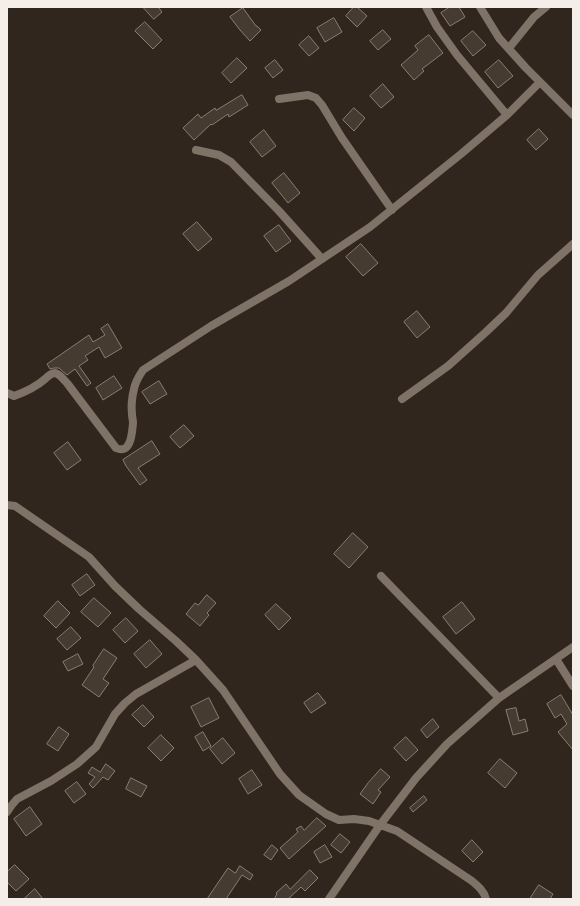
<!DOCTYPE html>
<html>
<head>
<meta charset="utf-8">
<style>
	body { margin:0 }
	#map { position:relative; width:580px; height:906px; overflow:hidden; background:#31261d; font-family:Montserrat,sans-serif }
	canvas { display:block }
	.frame { position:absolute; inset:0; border:8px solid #f5ede7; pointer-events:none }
</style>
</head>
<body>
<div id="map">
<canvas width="580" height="906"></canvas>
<div class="frame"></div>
</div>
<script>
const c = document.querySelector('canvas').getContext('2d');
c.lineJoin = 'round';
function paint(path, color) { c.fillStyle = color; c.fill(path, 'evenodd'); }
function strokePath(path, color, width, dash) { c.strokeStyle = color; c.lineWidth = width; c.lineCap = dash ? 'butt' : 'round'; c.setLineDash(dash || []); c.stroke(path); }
const building = new Path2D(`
	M143,7H158L162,12L154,19Z
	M354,7H357L367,16L357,27L346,16Z
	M450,7H459L465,17L450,26L441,13Z
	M243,8L256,26H257L261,30L250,41L240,30L230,17Z
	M334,18L342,32L325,42L317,28Z
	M145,22L162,40L153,49L135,31Z
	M383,30L391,39L378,50L370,41Z
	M473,31L486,45L473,56L461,41Z
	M429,35L443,53L422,69L424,71L414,80L401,65L418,50L415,46Z
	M309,36L319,48L309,56L299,45Z
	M237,58L247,68L231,83L222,73Z
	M275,60L283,70L273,78L265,68Z
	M499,60L513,76L498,88L485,72Z
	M383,84L394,97L381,108L370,96Z
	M242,95L248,105L229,117L228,114L212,125L211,124L194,140L183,128L198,114L201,118L215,108L216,110Z
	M354,108L365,118L354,131L343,120Z
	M539,129L548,139L536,150L527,140Z
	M264,130L276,146L262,157L250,142Z
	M284,173L300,193L288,203L272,183Z
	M197,222L212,239L198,251L183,234Z
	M279,225L291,241L276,252L264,236Z
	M361,244L378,263L363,276L346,257Z
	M417,311L430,327L417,338L404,322Z
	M108,324L122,348L105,358L99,347L85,356L88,360L79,366L91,383L87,386L75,369L67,375L59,368H54L50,369L47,364L89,335L93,342L105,335L101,329Z
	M114,376L122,388L103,400L96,388Z
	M159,381L167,394L150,404L142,392Z
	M184,425L194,436L180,448L170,437Z
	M152,441L160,454L138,468L147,480L140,485L126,466L123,460Z
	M68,442L81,460L67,470L54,453Z
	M353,533L368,547L349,568L334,554Z
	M87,574L95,585L80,596L72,585Z
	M207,595L216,603L207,613L209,615L200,626L186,614L195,603L198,605Z
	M94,598L111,613L98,627L81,612Z
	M58,601L70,613L56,628L44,616Z
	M462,602L475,619L456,634L443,617Z
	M276,604L291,618L279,630L265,615Z
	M126,618L138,631L125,643L113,630Z
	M71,627L81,638L67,650L57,639Z
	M150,640L162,654L146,668L134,654Z
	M104,649L117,658L103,679L109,683L99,697L82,685L94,667L93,666Z
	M78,654L83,664L68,671L63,662Z
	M318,693L326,703L311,713L304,703Z
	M561,695L573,715V750L558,732L567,724L561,714L555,718L547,704Z
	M209,698L219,718L201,727L191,707Z
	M143,705L154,717L144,727L132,715Z
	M516,708L519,721L525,719L528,731L513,735L506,710Z
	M433,719L439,727L427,738L421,730Z
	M59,727L69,734L58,751L47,744Z
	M203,732L211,746L203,751L195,737Z
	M161,735L174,748L161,761L148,748Z
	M406,737L418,750L406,761L394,748Z
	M223,738L235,753L222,764L210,749Z
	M500,759L517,773L505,788L488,773Z
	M106,764L115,771L108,780L103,777L93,788L89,784L95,777L88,773L92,767L100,772Z
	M381,769L390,777L378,790L381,792L373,804L360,794L368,783Z
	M252,770L262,785L248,794L239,779Z
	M131,778L147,786L141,797L126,789Z
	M77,782L86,794L74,803L65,791Z
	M424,796L427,800L413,812L410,808Z
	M30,807L42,824L26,836L14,819Z
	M317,818L326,826L289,859L280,848L298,832L296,829L301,826L304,830Z
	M340,834L350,842L341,853L331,845Z
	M472,840L483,852L473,862L462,851Z
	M272,845L278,850L271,860L264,855Z
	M325,845L332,857L320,863L314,852Z
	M15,865L29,879L16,891L7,882V872Z
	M240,866L253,875L250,880L242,875L226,899H207L228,868L235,873Z
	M310,870L318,878L305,891L301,887L288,899H274L277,894L276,893L286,884L290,889Z
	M539,885L553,894L550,899H530Z
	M35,889L43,899H24Z`);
paint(building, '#463b31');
strokePath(building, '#8a7d72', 1);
strokePath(new Path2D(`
	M426,7L437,27L457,55L507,115
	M480,7L499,38L526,68L573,115
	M509,48L534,17L546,7
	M279,99L308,95L316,98L322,105L342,138L392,210
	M196,150L219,155L231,162L279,211L322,259
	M7,393L14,396C25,392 36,387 45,379C48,376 51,373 55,373C60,374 64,380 67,383L116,448C131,455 132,433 133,423C133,420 132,417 132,414C131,406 132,397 134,389C135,382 139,376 143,370L211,326L289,281L370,227L461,154L507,115L540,82
	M402,399L448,366L486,332L506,313L538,275L573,244
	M7,505L15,506L89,557L115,586L139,609L176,641L196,660L223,690L280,774L299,795L326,814L339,820L354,819L369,821L397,831L472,881C478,886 484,891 486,899
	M381,576L499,698
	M556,659L573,686
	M7,812L11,806L17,799L51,781L77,764L96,747L115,714L125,703L136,694L196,660
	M329,899L380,825L416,778L447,744L499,698L573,647`), '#7f7267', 8);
</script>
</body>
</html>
